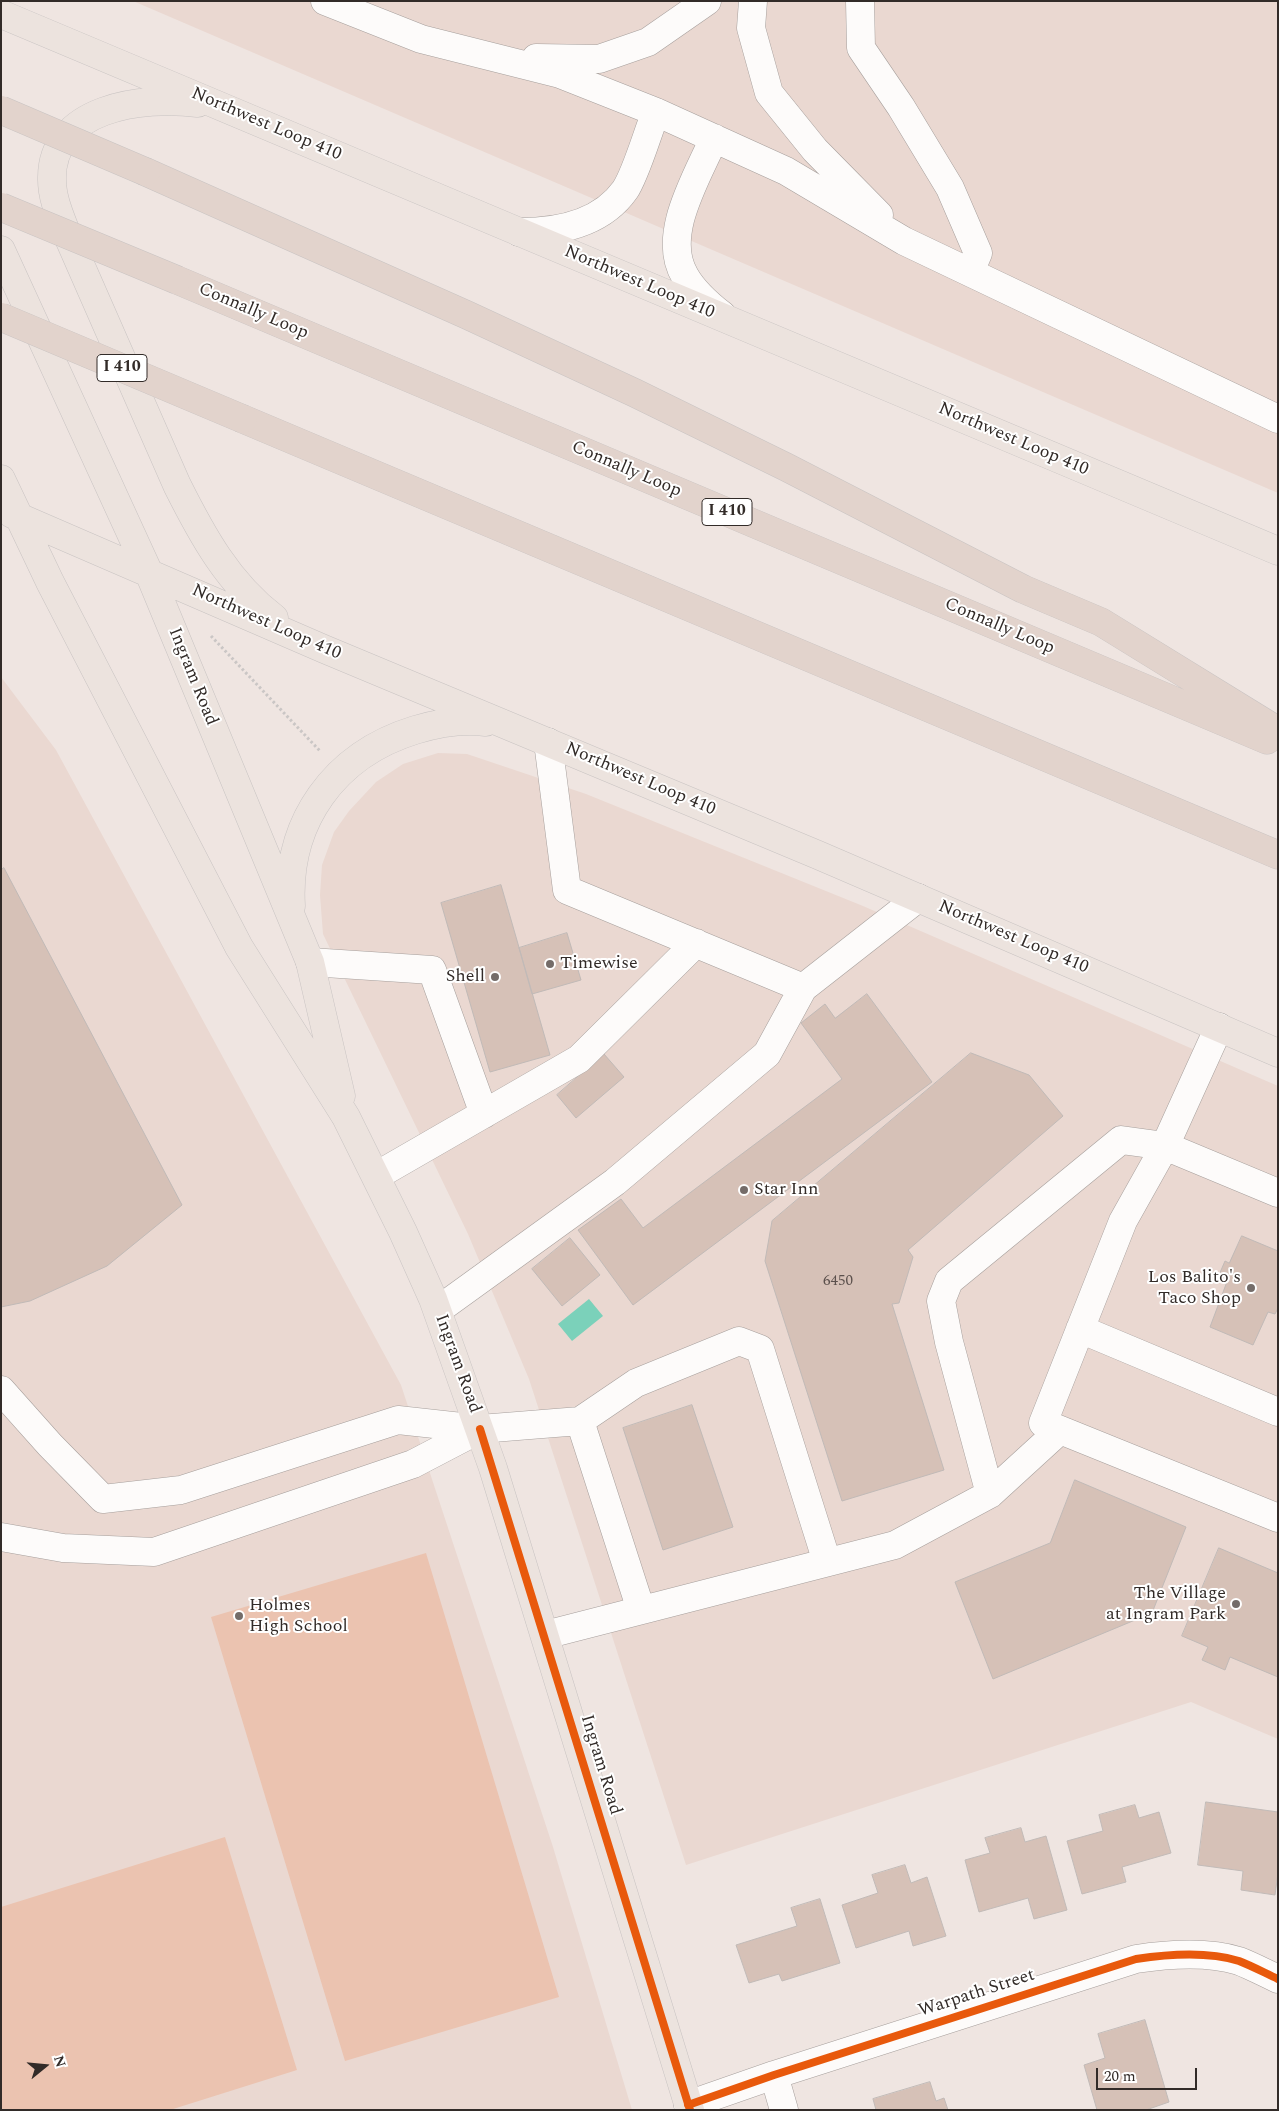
<!DOCTYPE html>
<html>
<head>
<meta charset="utf-8">
<style>
	body { margin:0 }
	#map { position:relative; width:1279px; height:2111px; overflow:hidden; background:#efe5e1; font-family:Spectral,serif }
	canvas { display:block }
	.frame { position:absolute; inset:0; border:2px solid #322b28; pointer-events:none }
	.north { position:absolute; left:20px; top:2041px; width:50px; height:50px; -webkit-text-stroke:4px #fff; paint-order:stroke; rotate:73deg; font-size:14px; font-weight:700; line-height:20px; text-align:center; color:#322b28 }
	.north::after { content:''; display:block; margin:auto; width:18px; height:22px; background:#322b28; clip-path:polygon(50% 0,100% 100%,50% 72%,0 100%) }
	.scale { position:absolute; left:1096px; top:2068px; width:101px; height:22px; box-sizing:border-box; border:2px solid #322b28; border-top:0; padding-left:6px; font-size:15px; line-height:18px; white-space:nowrap; color:#322b28; -webkit-text-stroke:4px #fff; paint-order:stroke }
</style>
</head>
<body>
<div id="map">
<canvas width="1279" height="2111"></canvas>
<div class="frame"></div>
<div class="north">N</div>
<div class="scale">20 m</div>
</div>
<script>
const c = document.querySelector('canvas').getContext('2d');
c.lineJoin = 'round';
function paint(path, color) { c.fillStyle = color; c.fill(path, 'evenodd'); }
function strokePath(path, color, width, dash) { c.strokeStyle = color; c.lineWidth = width; c.lineCap = dash ? 'butt' : 'round'; c.setLineDash(dash || []); c.stroke(path); }
function drawText(font, color, halo, rows, align = 'center') {
  c.font = font + ' Spectral,serif'; c.lineWidth = 4; c.setLineDash([]); c.textBaseline = 'middle'; c.strokeStyle = halo; c.fillStyle = color; for (const [text, x, y, turn = 0] of rows) {
    c.save(); c.translate(x, y); c.rotate((+turn || 0) * Math.PI / 180); c.textAlign = isNaN(turn) ? turn : align; if (halo) c.strokeText(text, 0, 0); c.fillText(text, 0, 0); c.restore();
  }
}
paint(new Path2D(`
	M133,1H1278V493Z
	M1,677L56,750L401,1385L553,1847L632,2110H1Z
	M438,753L467,754L586,794L863,906L1278,1086V1739L1191,1702L686,1865L529,1379L468,1234L323,934L320,895L322,865L334,832L349,811L376,782L403,764Z`), '#ead8d1');
paint(new Path2D(`
	M426,1553L559,1997L345,2061L211,1617Z
	M225,1837L297,2070L170,2110H1V1907Z`), '#ebc3b0');
paint(new Path2D(`
	M589,1299L603,1316L572,1341L558,1324Z`), '#7bd1ba');
const building = new Path2D(`
	M4,868L182,1205L107,1266L30,1301L1,1307V870Z
	M501,885L550,1055L490,1072L441,903Z
	M567,933L581,980L532,994L519,948Z
	M867,994L932,1082L633,1305L578,1230L621,1199L643,1228L842,1079L801,1023L825,1004L835,1018Z
	M971,1053L1029,1075L1063,1116L908,1250L913,1257L899,1303L892,1304L944,1470L842,1501L765,1261L772,1221Z
	M604,1054L624,1077L576,1118L557,1095Z
	M1242,1236L1278,1251V1308L1275,1314L1268,1312L1253,1345L1210,1327L1228,1279L1219,1275L1225,1261L1229,1263Z
	M570,1238L600,1275L562,1306L532,1269Z
	M692,1405L733,1527L663,1550L623,1428Z
	M1075,1480L1186,1527L1152,1613L993,1679L955,1582L1050,1543Z
	M1219,1548L1278,1573V1677L1230,1657L1225,1670L1202,1660L1208,1647L1182,1636Z
	M1206,1802L1278,1812V1873L1275,1895L1241,1890L1243,1871L1198,1865Z
	M1135,1805L1139,1818L1159,1812L1171,1853L1122,1867L1126,1882L1082,1894L1067,1841L1103,1831L1099,1815Z
	M1021,1828L1025,1842L1046,1836L1067,1910L1034,1919L1028,1898L979,1912L965,1860L990,1853L985,1838Z
	M905,1865L911,1883L927,1877L946,1936L913,1946L909,1931L856,1948L842,1905L878,1893L872,1875Z
	M820,1899L840,1963L782,1981L779,1974L749,1983L736,1945L797,1926L791,1908Z
	M1145,2020L1169,2102L1146,2110H1097L1084,2065L1105,2058L1098,2034Z
	M930,2082L936,2101L944,2098L948,2110H876L873,2099Z`);
paint(building, '#d6c1b7');
strokePath(building, '#c1bab7', 1);
const minor = new Path2D(`
	M325,1L421,39L560,74L656,112L786,171L904,241L1278,419
	M753,1L751,28L769,93L815,150L879,215
	M860,1L861,48L901,107L950,188L978,253L970,272
	M536,58L599,59L648,42L707,1
	M714,138C698,176 660,235 685,276C694,292 708,304 722,315
	M519,232C558,232 601,224 625,190C636,174 648,131 656,112
	M548,742L567,890L803,988L918,898
	M310,962L432,970L484,1114
	M1219,1027L1165,1146L1123,1221L1043,1423L1278,1518
	M376,1176L579,1059L696,943
	M438,1310L615,1182L767,1054L803,988
	M1080,1329L1278,1412
	M1,1390L50,1445L103,1499L181,1490L398,1420L480,1429L580,1421L641,1610
	M580,1421L636,1383L739,1341L760,1349L827,1562
	M990,1494L949,1342L941,1301L949,1281L1121,1140L1165,1146L1278,1193
	M1,1537L63,1548L154,1552L413,1464L480,1429
	M545,1635L895,1545L990,1494L1060,1430
	M774,2075L784,2110
	M688,2105L774,2075L1136,1959C1169,1954 1207,1951 1239,1961C1252,1966 1265,1973 1278,1979`);
const major = new Path2D(`
	M1,14L1278,551
	M198,103C143,96 50,107 52,180C52,198 60,216 66,232L177,485C202,535 228,583 274,618
	M1,250L149,573L310,962L341,1096
	M1,479L50,582L239,947L346,1117L403,1232L433,1299L493,1468L690,2110
	M12,514L324,649L818,855L1278,1053
	M291,906C286,822 334,755 415,730C438,723 462,719 486,722`);
const highway = new Path2D(`
	M146,172L467,315L635,393L786,467L1023,589L1101,622L1278,731
	M177,280L1267,740
	M243,419L1278,855`);
strokePath(minor, '#a69f9c', 29);
strokePath(major, '#c8c3c2', 29);
strokePath(highway, '#c8c3c2', 29);
strokePath(new Path2D(`
	M211,636L320,751`), '#cac6c5', 3, [2.5, 2.5]);
strokePath(minor, '#fdfbfa', 28);
strokePath(major, '#ece3de', 28);
strokePath(highway, '#e2d3cc', 28);
const highwayBridge = new Path2D(`
	M1,110L146,172
	M1,207L177,280
	M1,317L243,419`);
strokePath(highwayBridge, '#c8c3c2', 29, []);
strokePath(highwayBridge, '#e2d3cc', 28);
strokePath(new Path2D(`
	M480,1429L690,2110
	M688,2105L774,2075L1136,1959C1169,1954 1207,1951 1239,1961C1252,1966 1265,1973 1278,1979`), '#e8590c', 8);
for (const [x, y, r, color] of [
	[550,964,5,"#746c69"],
	[495,977,5,"#746c69"],
	[744,1190,5,"#746c69"],
	[1251,1288,5,"#746c69"],
	[1236,1604,5,"#746c69"],
	[239,1616,5,"#746c69"]
]) { const dot = new Path2D(); dot.arc(x, y, r, 0, 2 * Math.PI); c.fillStyle = color; c.fill(dot); strokePath(dot, '#fff', 2); }
drawText('15px', '#5b504c', null, [
	["6450",838,1282]
]);
for (const [x, y, w] of [
	[122,368,50],
	[727,512,50]
]) { const box = new Path2D(); box.roundRect(x - w / 2, y - 13.5, w, 27, 4); c.fillStyle = '#fff'; c.fill(box); strokePath(box, '#322b28', 1); }
drawText('bold 16px', '#322b28', null, [
	["I 410",122,368],
	["I 410",727,512]
]);
drawText('18px', '#322b28', '#fff', [
	["Northwest Loop 410",266,125,23],
	["Northwest Loop 410",639,283,23],
	["Connally Loop",253,312,23],
	["Northwest Loop 410",1013,440,23],
	["Connally Loop",626,470,23],
	["Northwest Loop 410",266,623,24],
	["Connally Loop",999,627,23],
	["Ingram Road",192,677,68],
	["Northwest Loop 410",640,780,23],
	["Northwest Loop 410",1013,938,23],
	["Ingram Road",457,1364,70],
	["Ingram Road",600,1765,73],
	["Warpath Street",977,1994,-18]
]);
drawText('18px', '#322b28', '#fff', [
	["Timewise",560,964],
	["Shell",485,977,"right"],
	["Star Inn",754,1190],
	["Los Balito's",1241,1278,"right"],
	["Taco Shop",1241,1299,"right"],
	["The Village",1226,1594,"right"],
	["at Ingram Park",1226,1615,"right"],
	["Holmes",249,1606],
	["High School",249,1627]
], 'left');
</script>
</body>
</html>
